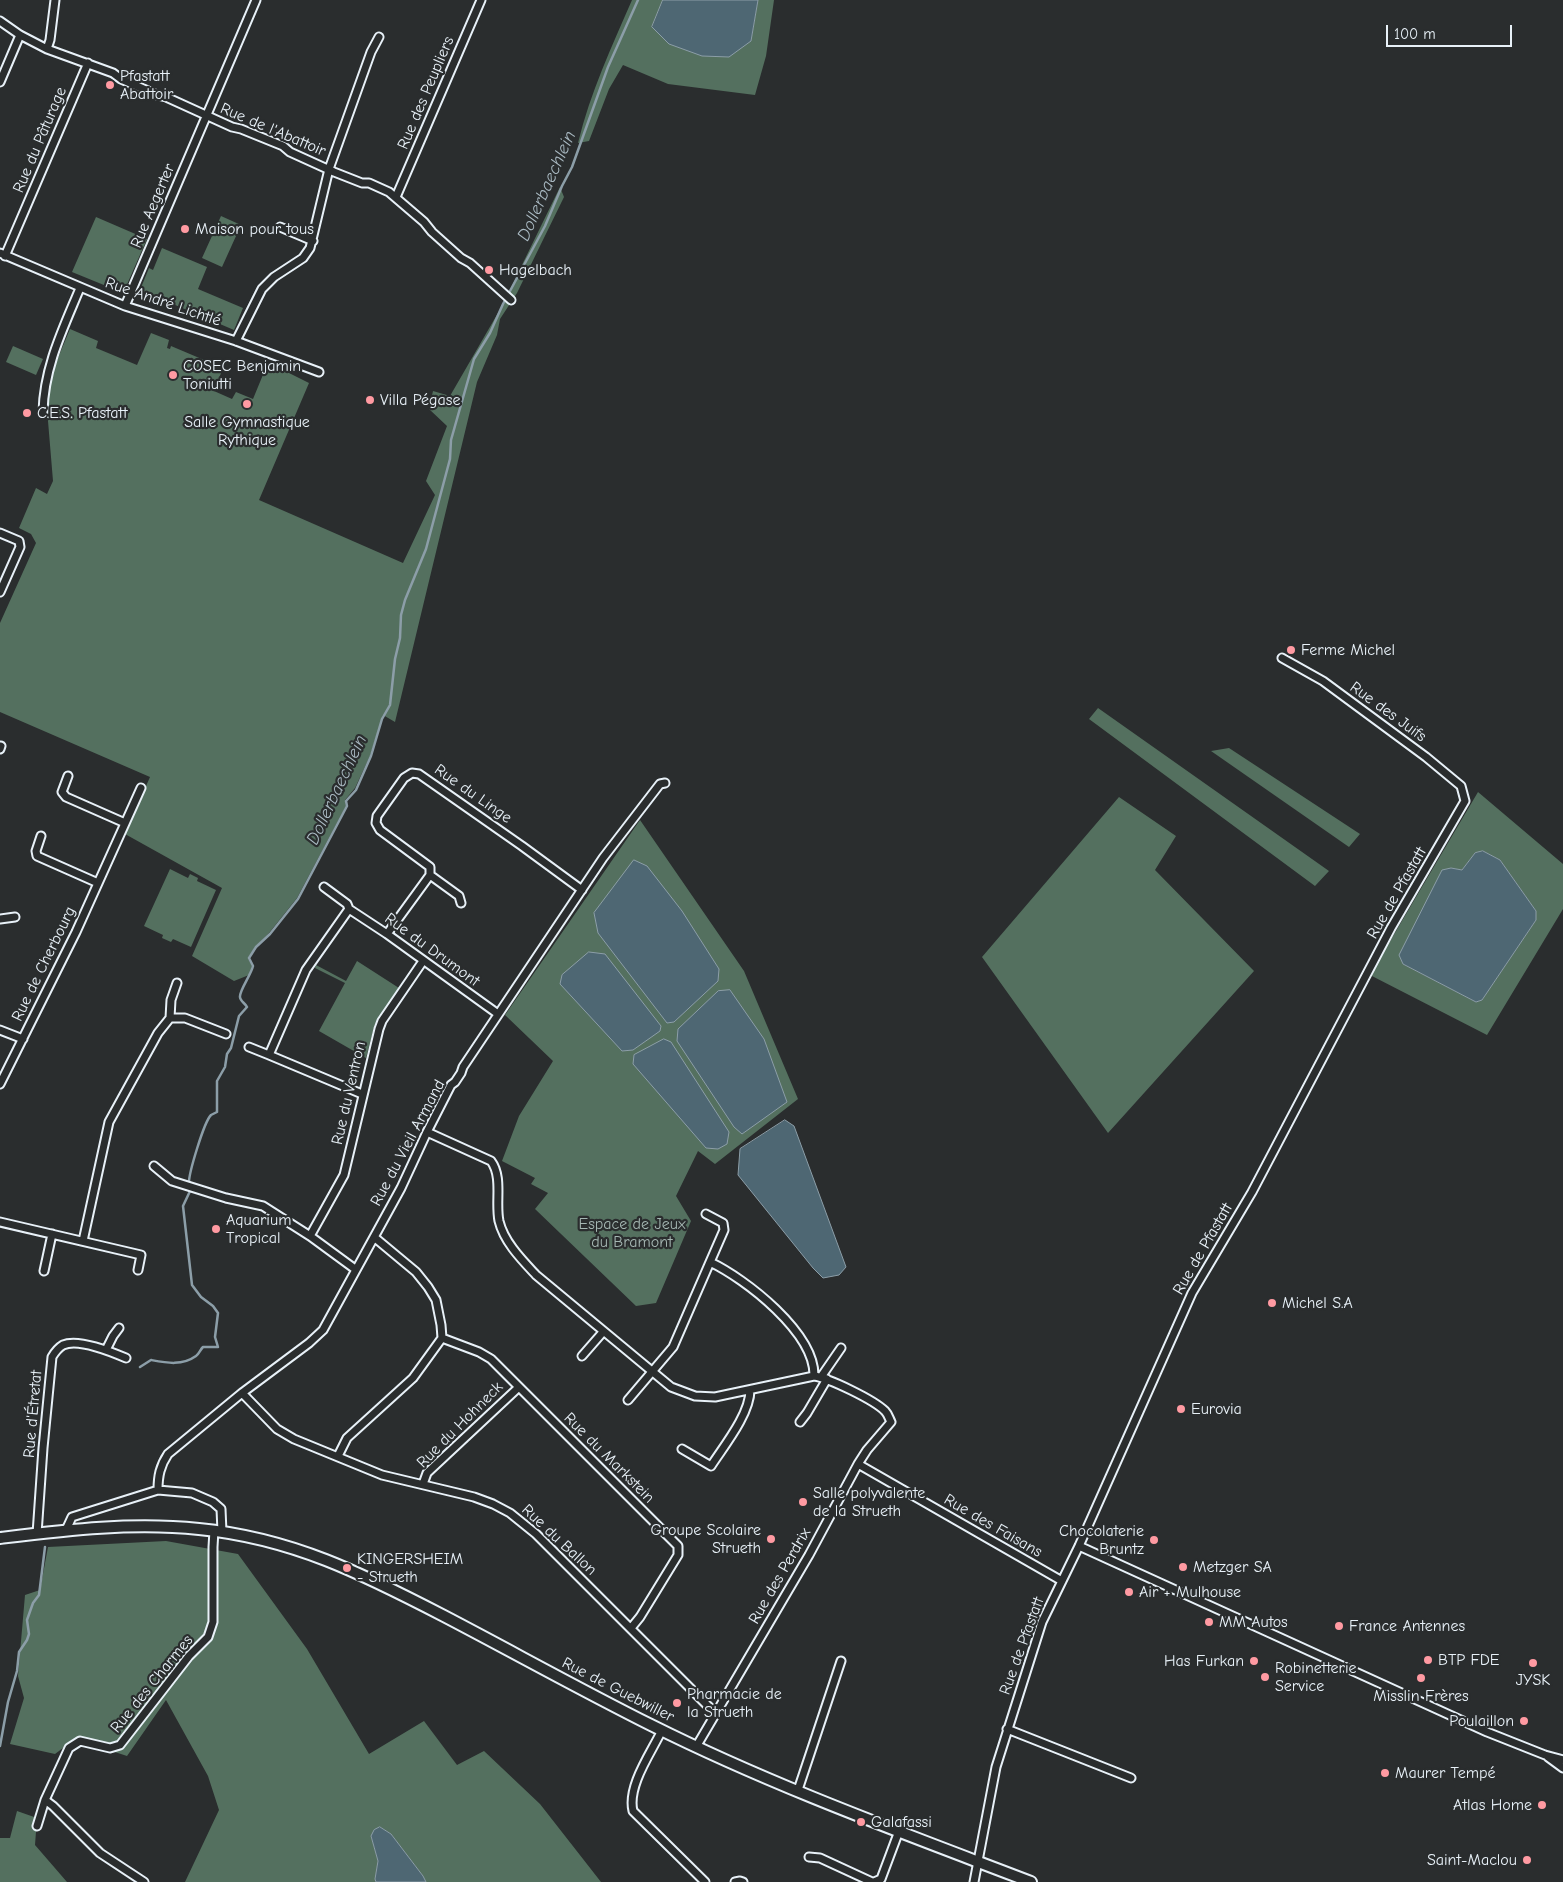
<!DOCTYPE html>
<html>
<head>
<meta charset="utf-8">
<style>
	body { margin:0 }
	#map { position:relative; width:1563px; height:1882px; overflow:hidden; background:#2a2d2e; font-family:"Comic Neue",sans-serif }
	canvas { display:block }
	.scale { position:absolute; left:1386px; top:25px; width:126px; height:22px; box-sizing:border-box; border:2px solid #e8f1f8; border-top:0; padding-left:6px; font-size:15px; line-height:18px; white-space:nowrap; color:#e8f1f8; -webkit-text-stroke:4px #2a2d2e; paint-order:stroke }
</style>
</head>
<body>
<div id="map">
<canvas width="1563" height="1882"></canvas>
<div class="scale">100 m</div>
</div>
<script>
const c = document.querySelector('canvas').getContext('2d');
c.lineJoin = 'round';
function paint(path, color) { c.fillStyle = color; c.fill(path, 'evenodd'); }
function strokePath(path, color, width, dash) { c.strokeStyle = color; c.lineWidth = width; c.lineCap = dash ? 'butt' : 'round'; c.setLineDash(dash || []); c.stroke(path); }
function drawText(font, color, halo, rows, align = 'center') {
  c.font = font + ' "Comic Neue",sans-serif'; c.lineWidth = 4.5; c.setLineDash([]); c.textBaseline = 'middle'; c.strokeStyle = halo; c.fillStyle = color; for (const [text, x, y, turn = 0] of rows) {
    c.save(); c.translate(x, y); c.rotate((+turn || 0) * Math.PI / 180); c.textAlign = isNaN(turn) ? turn : align; if (halo) c.strokeText(text, 0, 0); c.fillText(text, 0, 0); c.restore();
  }
}
paint(new Path2D(`
	M632,0H663L652,27L751,41L758,0H774L766,56L755,95L668,84L623,65L609,89L589,141L578,143C590,93 612,46 632,0Z
	M560,187L564,197L517,293L500,319L497,335L477,382L395,722L383,715L370,756L355,788L345,800L346,806L297,898L269,933L255,947L248,958L252,966L249,975L234,981L192,956L222,888L125,834L150,777L0,712V623L36,543L31,534L19,528L36,488L47,494L53,481L46,397L50,377L70,329L98,341L96,348L137,365L151,333L169,340L167,348L170,349L171,346L223,368L214,391L232,399L236,392L253,399L267,365L283,370L309,383L259,500L403,563L435,495L426,481L447,426L429,409L433,391L450,396L502,306Z
	M221,216L241,225L222,267L202,258Z
	M96,217L147,239L125,289L121,292L72,272Z
	M162,248L207,267L198,289L243,308L234,330L140,290L149,268L153,270Z
	M13,346L43,359L36,375L6,362Z
	M1098,708L1329,871L1315,886L1089,719Z
	M1229,748L1360,834L1349,847L1211,751Z
	M1478,792L1563,864V909L1487,1035L1370,975ZM1483,851L1500,860L1536,911V920L1482,1000L1476,1002L1403,964L1400,955L1451,868L1462,870L1475,853Z
	M1119,797L1176,836L1155,870L1254,971L1108,1133L982,957Z
	M640,820L744,971L798,1099L715,1164L698,1151L676,1196L691,1221L656,1303L636,1306L535,1209L548,1193L531,1184L535,1178L502,1161L519,1116L553,1061L505,1015Z
	M170,869L188,878L190,874L198,878L197,881L216,890L191,947L173,939L171,942L162,938L163,935L144,926Z
	M357,961L399,988L375,1024L366,1058L319,1031L345,983L315,968L316,965L346,981Z
	M166,1541L238,1554L307,1649L369,1754L424,1721L457,1765L484,1751L540,1804L601,1882H426L423,1876L391,1834L380,1827L371,1836L378,1861L375,1879L376,1882H185L219,1810L208,1776L166,1700L127,1756L75,1739L55,1754L10,1744L24,1698L18,1676L25,1595L40,1590L48,1547Z
	M17,1811L37,1818L35,1845L67,1882H0V1838H10Z`), '#54705f');
const water = new Path2D(`
	M663,0H758L751,41L729,57L702,56L669,44L652,27Z
	M1483,851L1500,860L1536,911V920L1482,1000L1476,1002L1403,964L1399,955L1442,870L1451,868L1462,870L1475,853Z
	M634,860L647,866L682,911L719,969L718,981L674,1022L667,1023L598,933L594,913Z
	M589,952L605,954L661,1026L660,1031L633,1050L622,1051L560,984L562,975Z
	M730,990L764,1039L787,1102L742,1134L734,1127L677,1041L678,1029L718,991Z
	M664,1039L671,1042L729,1132L727,1144L718,1149L706,1148L633,1064L634,1055Z
	M785,1120L794,1126L846,1267L839,1275L823,1278L813,1268L738,1175L740,1149Z
	M380,1827L391,1834L423,1876L426,1882H376L375,1879L378,1861L371,1836L374,1830Z`);
paint(water, '#4e6773');
strokePath(water, '#8c9ea8', 1);
strokePath(new Path2D(`
	M189,1184C188,1175 204,1122 211,1115C213,1114 215,1113 217,1112V1081L225,1067L227,1054L231,1048L239,1016L247,1007C245,1003 240,1001 240,997C239,991 251,975 253,966L249,958L256,947L270,934L298,899L347,806L346,801L356,790L371,756L382,719L390,705L395,659L400,638L401,615L405,600L426,549L450,459L451,440L474,359L490,333L503,304L545,226L562,186L572,167L608,67L638,0
	M140,1367L151,1360C167,1363 182,1366 196,1356C199,1354 200,1350 203,1347H218L215,1337L218,1313L213,1306L201,1297L192,1285L183,1206L191,1189
	M0,1746L8,1702L17,1671L19,1652L27,1640L29,1634L27,1620L33,1603L39,1595L45,1547`), '#8c9ea8', 2.5);
const street = new Path2D(`
	M0,21L20,35L47,49L113,73L121,79L157,95L166,97L232,127L241,129L283,146L290,152L334,172L362,183H369L389,192L424,222L432,232L461,258L470,263L511,300
	M47,49L50,40L55,0
	M0,82L20,35
	M396,197L481,0
	M280,227L313,241
	M0,253L125,306L236,341L319,372
	M5,256L88,63
	M125,306L256,0
	M236,341L262,289L274,277L303,258L310,248L329,169L371,52L379,37
	M43,412C44,367 63,329 80,288
	M0,533L19,541L20,547L0,592
	M0,749L1,746
	M68,776L62,792L66,797L125,823
	M41,836L36,851L37,856L98,883
	M324,887L347,904L349,909
	M461,903L459,896L430,875V867L380,830L376,823L377,816L404,778L412,773L419,774L522,846L582,890
	M0,919L15,917
	M387,934L430,875
	M170,1018L171,1000L177,983
	M0,1030L23,1039
	M249,1047L269,1055
	M0,1084L76,932L141,788
	M362,1094L269,1055L306,970L349,909L387,934L498,1014
	M427,1132L491,1161C503,1177 495,1202 499,1221C504,1242 522,1260 536,1275L671,1387L695,1396L715,1397L814,1376C829,1378 874,1400 885,1411C888,1414 889,1418 891,1422L867,1450L858,1464L809,1555L696,1747
	M154,1166L172,1181L226,1198L263,1206L310,1236L355,1269
	M706,1214L723,1223L724,1230L710,1262
	M0,1222L141,1255L138,1270
	M310,1236L344,1175L379,1029L382,1021L423,961
	M83,1241L109,1122L158,1033L170,1018H185L226,1034
	M44,1271L52,1234
	M442,1338L479,1352L491,1359L678,1546V1555L640,1617L631,1628
	M106,1350L113,1336L119,1328
	M582,1356L603,1332
	M821,1377L841,1348
	M242,1393L277,1429L294,1439L382,1475L474,1497L493,1504L510,1513L536,1534L716,1714
	M628,1400L673,1347L710,1262C746,1279 815,1333 814,1376
	M800,1422L807,1413L827,1379
	M682,1449L711,1466C724,1446 750,1414 750,1390
	M338,1456L347,1438L413,1378L442,1338L441,1325L436,1300L428,1287L416,1272L374,1237
	M858,1464L1062,1581
	M423,1484L427,1473L519,1387
	M158,1490C158,1476 160,1466 168,1454L242,1393L309,1343L323,1330L401,1188L427,1132L451,1085L455,1082L461,1073L463,1067L603,858L660,784L665,783
	M66,1530L72,1517L158,1490L192,1493L213,1502L221,1509L222,1532
	M37,1534L43,1448L52,1357C55,1352 58,1348 63,1345C78,1338 112,1352 126,1358
	M1079,1546L1487,1732L1545,1755L1563,1760
	M1007,1729L1131,1778
	M662,1730C651,1753 627,1786 633,1811L705,1882
	M1548,1757L1563,1768
	M798,1790L841,1661
	M45,1800L53,1806L100,1853L144,1882
	M37,1826L45,1800L69,1748L80,1741L110,1748L120,1745L189,1656L208,1637L213,1622V1547L214,1530
	M809,1857L820,1858L872,1882
	M735,1882L740,1881L743,1882
	M874,1882L881,1879L899,1831
	M974,1882L996,1767L1042,1622L1079,1546L1192,1293L1252,1192L1391,928L1465,801L1461,786L1426,757L1323,681L1282,658`);
const secondary = new Path2D(`
	M0,1538C67,1530 132,1522 199,1529C292,1538 363,1574 444,1616C513,1652 581,1690 651,1725C773,1786 903,1833 1031,1882`);
strokePath(street, '#e8f1f8', 11);
strokePath(secondary, '#e8f1f8', 14);
strokePath(street, '#2a2d2e', 7);
strokePath(secondary, '#2a2d2e', 10);
for (const [x, y, r, color] of [
	[110,85,5,"#ff9aa2"],
	[185,229,5,"#ff9aa2"],
	[489,270,5,"#ff9aa2"],
	[173,375,5,"#ff9aa2"],
	[370,400,5,"#ff9aa2"],
	[247,404,5,"#ff9aa2"],
	[27,413,5,"#ff9aa2"],
	[1291,650,5,"#ff9aa2"],
	[216,1229,5,"#ff9aa2"],
	[1272,1303,5,"#ff9aa2"],
	[1181,1409,5,"#ff9aa2"],
	[803,1502,5,"#ff9aa2"],
	[771,1539,5,"#ff9aa2"],
	[1154,1540,5,"#ff9aa2"],
	[1183,1567,5,"#ff9aa2"],
	[347,1568,5,"#ff9aa2"],
	[1129,1592,5,"#ff9aa2"],
	[1209,1622,5,"#ff9aa2"],
	[1339,1626,5,"#ff9aa2"],
	[1428,1660,5,"#ff9aa2"],
	[1254,1661,5,"#ff9aa2"],
	[1533,1663,5,"#ff9aa2"],
	[1265,1677,5,"#ff9aa2"],
	[1421,1678,5,"#ff9aa2"],
	[677,1703,5,"#ff9aa2"],
	[1524,1721,5,"#ff9aa2"],
	[1385,1773,5,"#ff9aa2"],
	[1542,1805,5,"#ff9aa2"],
	[861,1822,5,"#ff9aa2"],
	[1527,1860,5,"#ff9aa2"]
]) { const dot = new Path2D(); dot.arc(x, y, r, 0, 2 * Math.PI); c.fillStyle = color; c.fill(dot); strokePath(dot, '#2a2d2e', 2); }
drawText('16px', '#e8f1f8', '#2a2d2e', [
	["Pfastatt",120,76],
	["Abattoir",120,94],
	["Maison pour tous",195,229],
	["Hagelbach",499,270],
	["COSEC Benjamin",183,366],
	["Toniutti",183,384],
	["Villa Pégase",380,400],
	["C.E.S. Pfastatt",37,413],
	["Salle Gymnastique",247,422,"center"],
	["Rythique",247,440,"center"],
	["Ferme Michel",1301,650],
	["Aquarium",226,1220],
	["Tropical",226,1238],
	["Michel S.A",1282,1303],
	["Eurovia",1191,1409],
	["Salle polyvalente",813,1493],
	["de la Strueth",813,1511],
	["Groupe Scolaire",761,1530,"right"],
	["Strueth",761,1548,"right"],
	["Chocolaterie",1144,1531,"right"],
	["Bruntz",1144,1549,"right"],
	["KINGERSHEIM",357,1559],
	["- Strueth",357,1577],
	["Metzger SA",1193,1567],
	["Air + Mulhouse",1139,1592],
	["MM Autos",1219,1622],
	["France Antennes",1349,1626],
	["BTP FDE",1438,1660],
	["Has Furkan",1244,1661,"right"],
	["Robinetterie",1275,1668],
	["Service",1275,1686],
	["JYSK",1533,1680,"center"],
	["Pharmacie de",687,1694],
	["la Strueth",687,1712],
	["Misslin Frères",1421,1696,"center"],
	["Poulaillon",1514,1721,"right"],
	["Maurer Tempé",1395,1773],
	["Atlas Home",1532,1805,"right"],
	["Galafassi",871,1822],
	["Saint-Maclou",1517,1860,"right"]
], 'left');
drawText('16px', '#e8f1f8', '#2a2d2e', [
	["Rue des Peupliers",426,93,-67],
	["Rue de l'Abattoir",273,130,23],
	["Rue du Pâturage",40,140,-67],
	["Rue Aegerter",153,206,-67],
	["Rue André Lichtlé",163,302,19],
	["Rue des Juifs",1388,712,36],
	["Rue du Linge",473,794,35],
	["Rue de Pfastatt",1397,893,-60],
	["Rue du Drumont",432,950,36],
	["Rue de Cherbourg",44,964,-64],
	["Rue du Ventron",349,1093,-77],
	["Rue du Vieil Armand",408,1143,-62],
	["Rue de Pfastatt",1203,1249,-60],
	["Rue d'Étretat",33,1414,-85],
	["Rue du Hohneck",460,1425,-45],
	["Rue du Markstein",609,1458,45],
	["Rue des Faisans",993,1526,30],
	["Rue du Ballon",559,1540,43],
	["Rue des Perdrix",780,1576,-60],
	["Rue de Pfastatt",1022,1646,-70],
	["Rue des Charmes",152,1684,-51],
	["Rue de Guebwiller",618,1690,27]
]);
drawText('16px', '#a5b7b3', '#2a2d2e', [
	["Espace de Jeux",632,1224],
	["du Bramont",632,1242]
]);
drawText('italic 18px', '#aabac3', '#2a2d2e', [
	["Dollerbaechlein",547,186,-66],
	["Dollerbaechlein",337,790,-65]
]);
</script>
</body>
</html>
